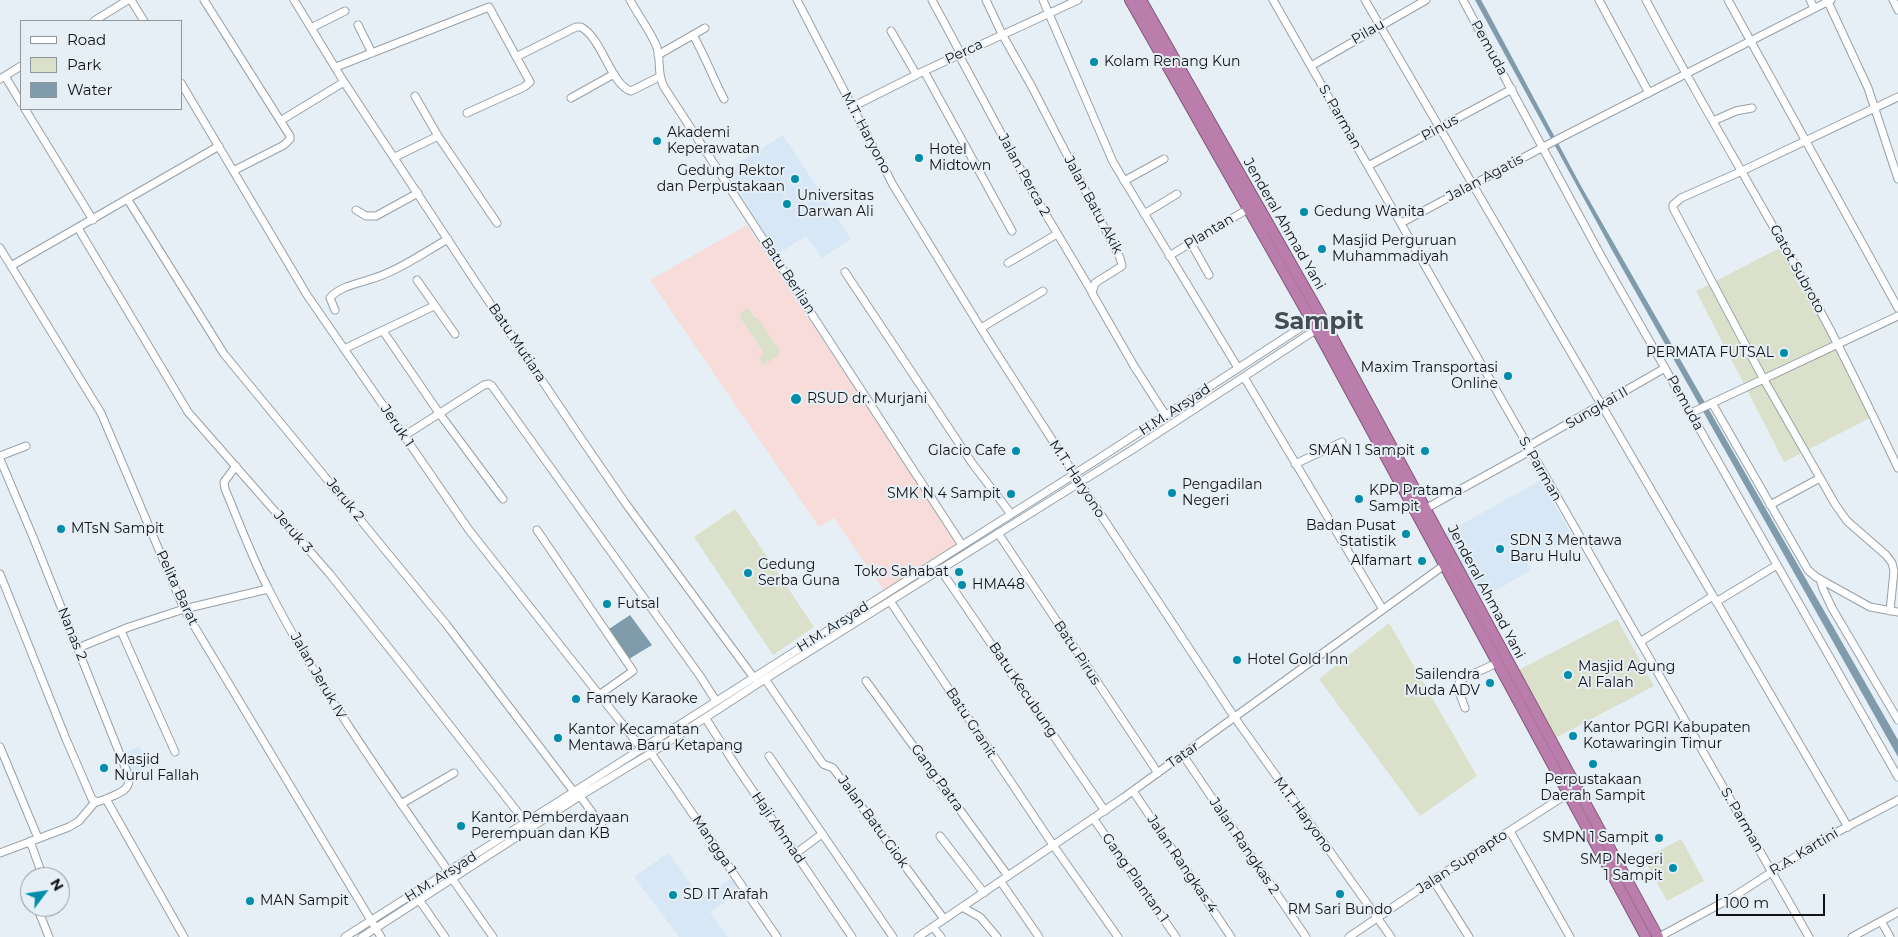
<!DOCTYPE html>
<html>
<head>
<meta charset="utf-8">
<style>
	body { margin:0 }
	#map { position:relative; width:1898px; height:937px; overflow:hidden; background:#e6eff6; font-family:Montserrat,sans-serif }
	canvas { display:block }
	.legend { position:absolute; left:20px; top:20px; width:162px; height:90px; box-sizing:border-box; background:#e6eff6; border:1px solid #90979c; margin:0; padding:6px 9px; list-style:none; font-size:15px; color:#101315 }
	.legend li { display:flex; align-items:center; gap:10px; height:25px }
	.legend b { width:25px; border:1px solid #90979c }
	.north { position:absolute; left:20px; top:867px; width:50px; height:50px; box-sizing:border-box; background:#e6eff6; border:1px solid #90979c; border-radius:50%; rotate:59deg; font-size:14px; font-weight:700; line-height:20px; text-align:center; color:#101315 }
	.north::after { content:''; display:block; margin:auto; width:18px; height:22px; background:#008daa; clip-path:polygon(50% 0,100% 100%,50% 72%,0 100%) }
	.scale { position:absolute; left:1716px; top:894px; width:109px; height:22px; box-sizing:border-box; border:2px solid #101315; border-top:0; padding-left:6px; font-size:15px; line-height:18px; white-space:nowrap; color:#101315; -webkit-text-stroke:4px #e6eff6; paint-order:stroke }
</style>
</head>
<body>
<div id="map">
<canvas width="1898" height="937"></canvas>
<ul class="legend">
<li><b style="height:6px;background:#fff"></b>Road</li>
<li><b style="height:14px;background:#dae0c9"></b>Park</li>
<li><b style="height:14px;background:#809bac"></b>Water</li>
</ul>
<div class="north">N</div>
<div class="scale">100 m</div>
</div>
<script>
const c = document.querySelector('canvas').getContext('2d');
c.lineJoin = 'round';
function paint(path, color) { c.fillStyle = color; c.fill(path, 'evenodd'); }
function strokePath(path, color, width, dash) { c.strokeStyle = color; c.lineWidth = width; c.lineCap = dash ? 'butt' : 'round'; c.setLineDash(dash || []); c.stroke(path); }
function drawText(font, color, halo, rows, align = 'center') {
  c.font = font + ' Montserrat,sans-serif'; c.lineWidth = 4; c.setLineDash([]); c.textBaseline = 'middle'; c.strokeStyle = halo; c.fillStyle = color; for (const [text, x, y, turn = 0] of rows) {
    c.save(); c.translate(x, y); c.rotate((+turn || 0) * Math.PI / 180); c.textAlign = isNaN(turn) ? turn : align; if (halo) c.strokeText(text, 0, 0); c.fillText(text, 0, 0); c.restore();
  }
}
paint(new Path2D(`
	M783,135L851,239L822,258L806,236L778,254L725,171Z
	M1541,480L1572,536L1527,562L1531,570L1478,601L1442,535Z
	M140,746L149,767L133,774L124,753Z
	M668,853L702,899L732,878L740,891L710,912L728,937H679L634,877Z`), '#d8e7f5');
paint(new Path2D(`
	M747,225L958,546L885,592L834,518L819,527L650,280Z`), '#f7dcd9');
paint(new Path2D(`
	M1784,246L1872,417L1784,462L1696,291Z
	M748,308L754,317L758,319L780,351L778,356L763,365L759,357L764,353L740,317V314Z
	M735,509L814,627L773,655L694,537Z
	M1617,619L1654,686L1553,739L1517,671Z
	M1389,623L1477,776L1420,816L1319,679Z
	M1681,839L1704,881L1667,901L1644,859Z`), '#dae0c9');
paint(new Path2D(`
	M1475,0H1481L1485,7L1581,186L1898,740V757L1612,250Z
	M630,615L652,645L629,659L609,629Z`), '#809bac');
const minor = new Path2D(`
	M131,0L144,21
	M204,0L290,136V139L284,145L233,171
	M294,0L344,82L477,284L578,434L626,504L754,678
	M630,0C638,15 649,29 656,45C662,59 656,72 664,87L962,545
	M797,0L893,185L985,335L1074,474L1235,718L1391,937
	M932,0L961,54
	M986,0L1002,34L1032,87L1120,258L1122,266L1095,283L1092,293L1134,366L1166,416
	M1043,0L1113,162L1238,368
	M1273,0L1809,937
	M1365,0L1848,827
	M1463,0L1601,256L1898,777
	M1599,0L1649,93
	M1646,0C1700,103 1761,202 1817,305C1846,358 1872,414 1898,468
	M1728,0L1898,308
	M1810,0L1814,8
	M1893,0L1898,10
	M1828,2L1868,88L1898,179
	M94,21L128,0
	M358,25L372,53
	M311,28L345,11
	M891,31L916,74
	M693,35C705,56 713,78 724,99
	M658,55L705,28
	M959,55L1032,191L1092,292
	M516,57L576,27H581C602,38 611,85 631,91L659,77
	M1311,66L1426,0
	M336,67L489,7L530,82L524,87L467,113
	M924,71L1012,231
	M5,76L21,103
	M0,79L21,66
	M181,83L307,295L469,530L642,749
	M415,96L438,136
	M571,98L614,74
	M852,107L924,71L1078,0
	M25,109L93,220
	M285,118L344,82
	M1713,121L1736,111L1752,108
	M395,157L438,136L497,223
	M1368,166L1512,89
	M1124,181L1164,159
	M128,200L224,354L446,624L574,792
	M356,210L366,216H376L418,193
	M1144,214L1177,194
	M1401,223L1562,137L1831,0
	M78,228L188,412L329,573L408,672L526,823
	M1191,243L1209,275
	M0,248L101,413L184,609L381,937
	M1169,256L1248,209
	M1008,263L1057,234
	M11,266L219,146
	M845,272L972,463L1011,514
	M417,280L455,334
	M335,310L330,298C339,287 356,284 368,280C397,272 423,253 448,239
	M981,328L1043,291
	M383,331L439,413L503,499
	M344,349L434,306
	M1244,377L1382,608
	M1712,403L1808,570L1816,577L1870,607L1898,612
	M1691,413L1898,316
	M404,436L484,385L489,384L492,386L700,676L716,701
	M1527,447L1665,368
	M0,456L26,446
	M0,459L33,537L129,777C131,791 116,794 106,799L184,937
	M1295,464L1342,442
	M236,466L224,482L225,489C239,522 252,558 269,590C320,690 385,781 449,872
	M1770,505L1820,478
	M1425,509L1530,451
	M537,530L633,671L599,695
	M998,533L1158,773
	M940,569L1105,811
	M0,574L66,739L92,799L97,802L106,799
	M1820,579L1823,589L1832,608L1898,720
	M890,601L1053,845L1118,937
	M1716,602L1777,565
	M1890,611L1894,571L1892,563L1886,555L1847,521L1835,504L1763,378L1673,208V205L1681,198L1742,171L1898,97
	M121,631L175,752
	M1640,642L1713,596
	M78,648L129,627L184,609L268,589
	M765,679L823,764L833,768L944,919
	M866,681L1008,876
	M1465,708L1458,689L1460,680L1497,663
	M706,719L736,766L852,937
	M0,747L38,838
	M651,753L777,937
	M1183,755L1306,937
	M769,756L893,937
	M1133,791L1231,937
	M580,796L602,826
	M401,804L454,773
	M1093,818L1176,937
	M1510,831L1570,937
	M940,836L984,893
	M30,841L43,877
	M0,853L69,827L79,821L95,802
	M795,854L822,834
	M453,880L493,937
	M1433,880L1469,937
	M1001,882L1039,937
	M420,901L445,937
	M37,907L49,937
	M962,907L980,917L997,937
	M1881,921L1890,937
	M933,927L941,937
	M345,937L1095,461L1314,319
	M362,937L580,796L651,753L765,679L1135,448L1320,327
	M918,937L1123,798L1443,566
	M1349,937L1433,880L1572,791
	M1659,937L1733,897L1820,841L1898,800
	M1852,937L1898,912`);
const highway = new Path2D(`
	M1130,0L1322,339L1646,937
	M1141,0L1318,311L1658,937`);
strokePath(minor, '#97a0a7', 9);
strokePath(highway, '#7f5876', 12);
strokePath(minor, '#fff', 7);
strokePath(highway, '#bb7dab', 10);
for (const [x, y, r, color] of [
	[1094,62,5,"#008daa"],
	[657,141,5,"#008daa"],
	[919,158,5,"#008daa"],
	[795,179,5,"#008daa"],
	[787,204,5,"#008daa"],
	[1304,212,5,"#008daa"],
	[1322,249,5,"#008daa"],
	[1784,353,5,"#008daa"],
	[1508,376,5,"#008daa"],
	[796,399,6,"#008daa"],
	[1016,451,5,"#008daa"],
	[1425,451,5,"#008daa"],
	[1172,493,5,"#008daa"],
	[1011,494,5,"#008daa"],
	[1359,499,5,"#008daa"],
	[61,529,5,"#008daa"],
	[1406,534,5,"#008daa"],
	[1500,549,5,"#008daa"],
	[1422,561,5,"#008daa"],
	[959,572,5,"#008daa"],
	[748,573,5,"#008daa"],
	[962,585,5,"#008daa"],
	[607,604,5,"#008daa"],
	[1237,660,5,"#008daa"],
	[1568,675,5,"#008daa"],
	[1490,683,5,"#008daa"],
	[576,699,5,"#008daa"],
	[1573,736,5,"#008daa"],
	[558,738,5,"#008daa"],
	[1593,764,5,"#008daa"],
	[104,768,5,"#008daa"],
	[461,826,5,"#008daa"],
	[1659,838,5,"#008daa"],
	[1673,868,5,"#008daa"],
	[1340,894,5,"#008daa"],
	[673,895,5,"#008daa"],
	[250,901,5,"#008daa"]
]) { const dot = new Path2D(); dot.arc(x, y, r, 0, 2 * Math.PI); c.fillStyle = color; c.fill(dot); strokePath(dot, '#e6eff6', 2); }
drawText('14px', '#101315', '#e6eff6', [
	["Pilau",1368,32,-30],
	["Pemuda",1489,48,61],
	["Perca",964,52,-25],
	["S. Parman",1340,117,60],
	["Pinus",1440,128,-28],
	["M.T. Haryono",866,133,62],
	["Jalan Perca 2",1024,175,61],
	["Jalan Agatis",1485,178,-28],
	["Jalan Batu Akik",1093,205,62],
	["Jenderal Ahmad Yani",1284,224,60],
	["Plantan",1209,232,-31],
	["Gatot Subroto",1797,269,61],
	["Batu Berlian",788,276,57],
	["Batu Mutiara",517,343,56],
	["Pemuda",1685,403,61],
	["Sungkai II",1597,408,-30],
	["H.M. Arsyad",1175,410,-33],
	["Jeruk 1",397,426,56],
	["S. Parman",1540,469,60],
	["M.T. Haryono",1077,479,57],
	["Jeruk 2",345,500,51],
	["Jeruk 3",293,532,49],
	["Pelita Barat",177,588,65],
	["Jenderal Ahmad Yani",1486,592,62],
	["H.M. Arsyad",833,627,-32],
	["Nanas 2",72,634,68],
	["Batu Pirus",1077,653,57],
	["Jalan Jeruk IV",318,676,60],
	["Batu Kecubung",1023,690,56],
	["Batu Granit",971,723,57],
	["Tatar",1183,755,-35],
	["Gang Patra",937,778,54],
	["M.T. Haryono",1303,815,54],
	["S. Parman",1742,820,60],
	["Jalan Batu Giok",873,822,54],
	["Haji Ahmad",778,828,56],
	["Mangga 1",714,845,56],
	["Jalan Rangkas 2",1244,846,56],
	["R.A. Kartini",1804,852,-31],
	["Jalan Suprapto",1462,862,-33],
	["Jalan Rangkas 4",1182,864,56],
	["H.M. Arsyad",441,877,-32],
	["Gang Plantan 1",1135,878,55]
]);
drawText('14px', '#101315', '#e6eff6', [
	["Kolam Renang Kun",1104,62],
	["Akademi",667,133],
	["Keperawatan",667,149],
	["Hotel",929,150],
	["Midtown",929,166],
	["Gedung Rektor",785,171,"right"],
	["dan Perpustakaan",785,187,"right"],
	["Universitas",797,196],
	["Darwan Ali",797,212],
	["Gedung Wanita",1314,212],
	["Masjid Perguruan",1332,241],
	["Muhammadiyah",1332,257],
	["PERMATA FUTSAL",1774,353,"right"],
	["Maxim Transportasi",1498,368,"right"],
	["Online",1498,384,"right"],
	["RSUD dr. Murjani",807,399],
	["Glacio Cafe",1006,451,"right"],
	["SMAN 1 Sampit",1415,451,"right"],
	["Pengadilan",1182,485],
	["Negeri",1182,501],
	["KPP Pratama",1369,491],
	["Sampit",1369,507],
	["SMK N 4 Sampit",1001,494,"right"],
	["Badan Pusat",1396,526,"right"],
	["Statistik",1396,542,"right"],
	["MTsN Sampit",71,529],
	["SDN 3 Mentawa",1510,541],
	["Baru Hulu",1510,557],
	["Alfamart",1412,561,"right"],
	["Gedung",758,565],
	["Serba Guna",758,581],
	["Toko Sahabat",949,572,"right"],
	["HMA48",972,585],
	["Futsal",617,604],
	["Hotel Gold Inn",1247,660],
	["Masjid Agung",1578,667],
	["Al Falah",1578,683],
	["Sailendra",1480,675,"right"],
	["Muda ADV",1480,691,"right"],
	["Famely Karaoke",586,699],
	["Kantor PGRI Kabupaten",1583,728],
	["Kotawaringin Timur",1583,744],
	["Kantor Kecamatan",568,730],
	["Mentawa Baru Ketapang",568,746],
	["Masjid",114,760],
	["Nurul Fallah",114,776],
	["Perpustakaan",1593,780,"center"],
	["Daerah Sampit",1593,796,"center"],
	["Kantor Pemberdayaan",471,818],
	["Perempuan dan KB",471,834],
	["SMPN 1 Sampit",1649,838,"right"],
	["SMP Negeri",1663,860,"right"],
	["1 Sampit",1663,876,"right"],
	["SD IT Arafah",683,895],
	["MAN Sampit",260,901],
	["RM Sari Bundo",1340,910,"center"]
], 'left');
drawText('bold 24px', '#454d53', '#e6eff6', [
	["Sampit",1319,322]
]);
</script>
</body>
</html>
